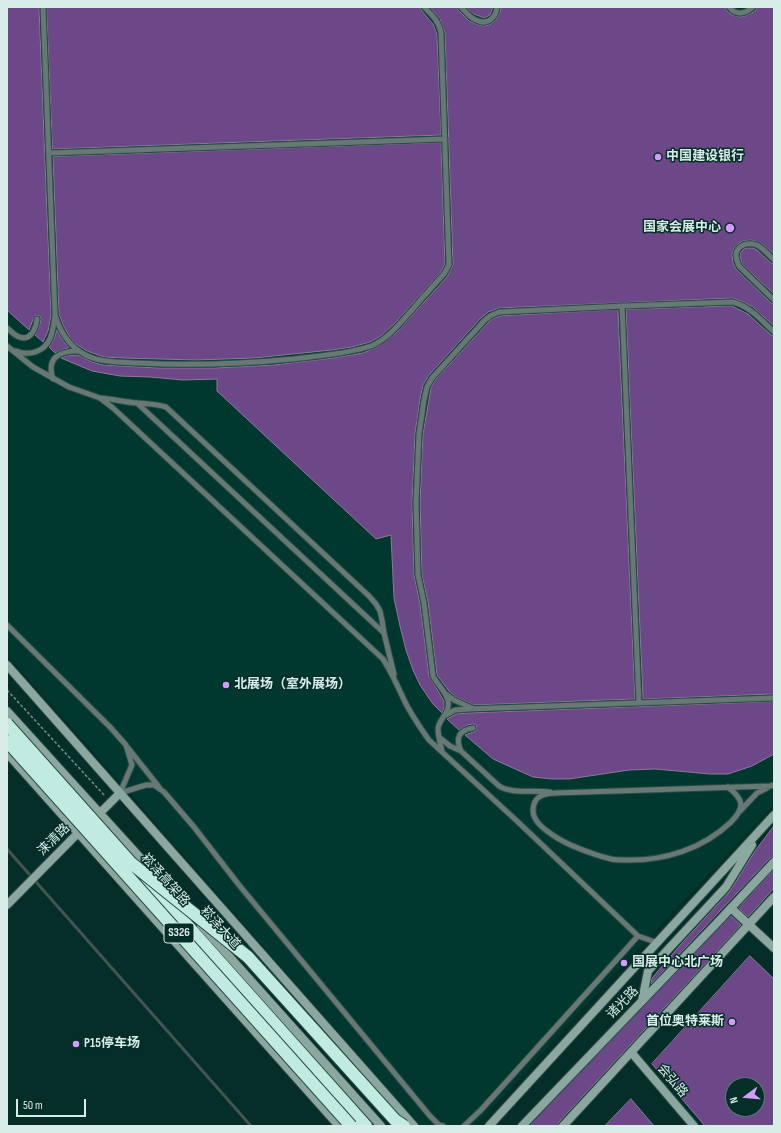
<!DOCTYPE html>
<html>
<head>
<meta charset="utf-8">
<style>
	body { margin:0 }
	#map { position:relative; width:781px; height:1133px; overflow:hidden; background:#062e28; font-family:"Sofia Sans Condensed",sans-serif }
	canvas { display:block }
	.frame { position:absolute; inset:0; border:8px solid #d8ede8; pointer-events:none }
	.north { position:absolute; left:725px; top:1077px; width:40px; height:40px; box-sizing:border-box; background:#062e28; border:1px solid #5a7a75; border-radius:50%; rotate:254deg; font-size:11px; font-weight:700; line-height:16px; text-align:center; color:#d8ede8 }
	.north::after { content:''; display:block; margin:auto; width:14px; height:18px; background:#d39cfc; clip-path:polygon(50% 0,100% 100%,50% 72%,0 100%) }
	.scale { position:absolute; left:16px; top:1099px; width:70px; height:18px; box-sizing:border-box; border:2px solid #d8ede8; border-top:0; padding-left:5px; font-size:12px; line-height:14px; white-space:nowrap; color:#d8ede8; -webkit-text-stroke:3px #062e28; paint-order:stroke }
</style>
</head>
<body>
<div id="map">
<canvas width="781" height="1133"></canvas>
<div class="frame"></div>
<div class="north">N</div>
<div class="scale">50 m</div>
</div>
<script>
const c = document.querySelector('canvas').getContext('2d');
c.lineJoin = 'round';
function paint(path, color) { c.fillStyle = color; c.fill(path, 'evenodd'); }
function strokePath(path, color, width, dash) { c.strokeStyle = color; c.lineWidth = width; c.lineCap = dash ? 'butt' : 'round'; c.setLineDash(dash || []); c.stroke(path); }
function drawText(font, color, halo, rows, align = 'center') {
  c.font = font + ' "Sofia Sans Condensed","Noto Sans SC",sans-serif'; c.lineWidth = 3; c.setLineDash([]); c.textBaseline = 'middle'; c.strokeStyle = halo; c.fillStyle = color; for (const [text, x, y, turn = 0] of rows) {
    c.save(); c.translate(x, y); c.rotate((+turn || 0) * Math.PI / 180); c.textAlign = isNaN(turn) ? turn : align; if (halo) c.strokeText(text, 0, 0); c.fillText(text, 0, 0); c.restore();
  }
}
paint(new Path2D(`
	M7,7H774V805L607,982L487,1114L474,1126H420L99,758L7,655Z`), '#00372f');
strokePath(new Path2D(`
	M7,849L251,1126`), '#445450', 3);
const building = new Path2D(`
	M7,7H39L51,315L48,331L43,342L35,335L40,324L41,319L40,316L36,315L34,317L29,330L7,310Z
	M47,7H420L421,10L433,24L437,34L441,135L53,149Z
	M430,7H457L458,10L469,21L479,25L484,26L489,25L496,20L500,12L501,7H725L726,10L732,15L740,17L745,16L752,13L756,10L757,7H774V254L761,243L751,240L743,241L739,243L734,248L732,254L733,263L736,269L771,303L774,304V326L753,307L741,301L733,298L499,308L488,312L481,318L429,375L423,385L420,399L415,434L412,503L414,575L420,604L429,676L444,701V708L442,713L433,704L420,685L413,670L406,650L400,626L394,598L391,535L376,539L217,391V379L183,380L150,377L120,376L92,371L61,358L66,356L78,355L92,362L103,365L157,368H216L274,365L333,358L363,353L379,346L396,333L447,277L453,265L445,33L440,19Z
	M466,7H493L490,15L484,18L474,14Z
	M441,143L445,264L441,272L395,323L381,336L370,342L352,347L332,350L254,358L196,360L122,358L104,357L87,351L76,344L71,339L64,327L59,314L53,157Z
	M748,248H753L757,250L771,263L774,264V294L742,264L740,256L741,252L744,249Z
	M732,306L748,314L771,335L774,336V694L643,699L626,310Z
	M618,310L635,699L474,705L456,697L448,690L437,675L428,602L422,575L420,503L423,434L431,388L435,380L487,324L492,319L500,316Z
	M57,330L61,338L69,348L64,349L55,353L49,347L54,339Z
	M774,702V754L752,766L728,774H710L655,769L629,770L569,779H552L533,777L493,759L465,735L476,731L477,728L476,725L473,724L467,725L459,730L447,719L456,714L468,713Z
	M774,826V857L770,858L651,984L652,978L682,943L730,891L755,851Z
	M774,870V888L748,917L739,908Z
	M731,916L741,925L559,1122L558,1126H533L531,1124Z
	M750,956L774,979V1126H705L652,1064ZM733,1085H757V1109H733Z
	M631,1099L654,1126H605Z`);
paint(building, '#6d4889');
strokePath(building, '#8b7b97', 1);
const lane = new Path2D(`
	M461,7C465,11 470,18 476,20C487,26 496,18 497,7
	M729,7C736,16 745,14 753,7
	M49,153L445,139
	M774,260C769,255 763,248 757,245C749,242 738,244 736,254C736,258 737,262 739,266L774,300
	M622,306L639,703
	M55,315C61,335 72,351 93,358C106,363 125,362 138,363C190,366 241,364 293,359C317,356 348,354 371,346C388,339 400,323 412,310C422,298 433,286 444,274L449,265L441,33C439,21 432,15 424,7
	M7,328C10,330 13,334 17,336C30,343 36,329 37,319
	M7,346L33,367L69,387L100,398L113,408L383,659C393,674 399,690 407,706C414,718 421,729 429,740L518,822L638,936L658,943
	M16,351C22,354 28,354 35,352C52,347 53,330 55,315L43,7
	M53,379C46,358 59,351 78,351
	M100,398C112,399 125,402 137,403C147,404 156,404 166,407L369,596L376,604L380,611L382,620L384,633L394,674
	M137,403L384,633
	M7,625L110,727L126,745L132,765L120,793
	M446,694L454,700L472,708
	M446,715L455,710L468,709L774,698
	M473,728C459,730 455,738 461,751L499,786C511,794 535,790 550,792
	M440,738L450,746L461,751
	M128,748L159,787
	M442,751C441,747 438,733 438,729C438,719 451,714 448,700C445,691 437,684 433,676L424,603L418,575L416,503L419,434L424,400L427,387L432,378L484,321L490,316L499,312L624,306L733,302C751,307 761,320 774,332
	M728,787C743,799 746,807 731,822C703,849 664,861 626,860C621,860 615,860 611,859C598,856 585,851 573,846C563,842 542,830 536,820C531,812 532,799 543,795C546,794 551,793 555,793L770,786L774,785
	M120,793L146,785H154L164,792L194,827L239,885L430,1116L439,1125L443,1126
	M740,811L757,793L767,788
	M464,1126L481,1110L638,936`);
const secondary = new Path2D(`
	M7,665L414,1126
	M7,711L165,885
	M7,753L339,1126
	M96,817L120,793
	M7,905L81,830
	M731,908L774,948
	M201,925L381,1126
	M642,1001L648,971L726,887L752,845
	M631,1052L694,1126
	M489,1126L774,815
	M522,1126L716,924L774,862
	M563,1126L774,897`);
const highway = new Path2D(`
	M146,879L366,1126`);
strokePath(lane, '#284d47', 7);
strokePath(secondary, '#284d47', 10);
strokePath(highway, '#284d47', 14);
strokePath(new Path2D(`
	M7,690L105,796`), '#718f8a', 1.5, [3, 2]);
strokePath(lane, '#687874', 5);
strokePath(secondary, '#8ca6a0', 8);
strokePath(highway, '#c1ebe1', 12);
const highwayBridge = new Path2D(`
	M7,724L131,863L248,957L395,1120L404,1126
	M7,741L351,1126`);
strokePath(highwayBridge, '#284d47', 14, []);
strokePath(highwayBridge, '#c1ebe1', 12);
for (const [x, y, r, color] of [
	[658,157,4,"#d39cfc"],
	[730,228,5,"#d39cfc"],
	[226,685,4,"#d39cfc"],
	[624,963,4,"#d39cfc"],
	[732,1022,4,"#d39cfc"],
	[76,1044,4,"#d39cfc"]
]) { const dot = new Path2D(); dot.arc(x, y, r, 0, 2 * Math.PI); c.fillStyle = color; c.fill(dot); strokePath(dot, '#062e28', 1.5); }
for (const [x, y, w] of [
	[179,933,30]
]) { const box = new Path2D(); box.roundRect(x - w / 2, y - 10, w, 20, 3); c.fillStyle = '#062e28'; c.fill(box); strokePath(box, '#d8ede8', 1); }
drawText('bold 12px', '#d8ede8', null, [
	["S326",179,933]
]);
drawText('bold 13px', '#d8ede8', '#062e28', [
	["中国建设银行",666,157],
	["国家会展中心",721,228,"right"],
	["北展场（室外展场）",234,685],
	["国展中心北广场",632,963],
	["首位奥特莱斯",724,1022,"right"],
	["P15停车场",84,1044]
], 'left');
drawText('13px', '#d8ede8', '#062e28', [
	["涞清路",54,840,-45],
	["崧泽高架路",165,880,48],
	["崧泽大道",220,928,48],
	["诸光路",623,1003,-46],
	["会弘路",672,1081,50]
]);
</script>
</body>
</html>
